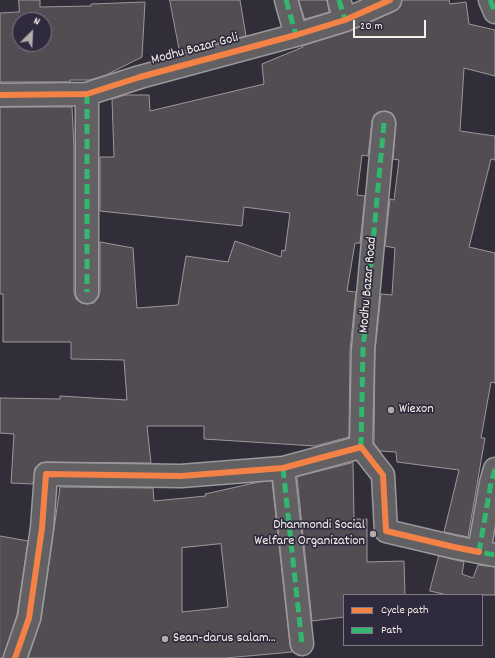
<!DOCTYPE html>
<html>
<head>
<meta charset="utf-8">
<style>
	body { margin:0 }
	#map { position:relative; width:495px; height:658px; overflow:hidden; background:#312e39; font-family:Dekko,sans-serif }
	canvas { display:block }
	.legend { position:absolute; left:343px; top:594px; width:140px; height:52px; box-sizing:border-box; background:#2f2a3d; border:1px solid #7e7a81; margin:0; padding:5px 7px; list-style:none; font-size:12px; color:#f4f1e8 }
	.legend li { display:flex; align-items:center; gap:8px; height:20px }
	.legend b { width:20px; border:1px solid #7e7a81 }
	.north { position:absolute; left:12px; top:12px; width:40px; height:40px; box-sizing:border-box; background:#2f2a3d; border:1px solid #7e7a81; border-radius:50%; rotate:24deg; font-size:11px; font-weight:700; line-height:16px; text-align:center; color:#f4f1e8 }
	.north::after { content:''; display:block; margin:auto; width:14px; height:18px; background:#b0adab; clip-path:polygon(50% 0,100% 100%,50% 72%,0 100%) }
	.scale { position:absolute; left:353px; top:20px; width:73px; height:18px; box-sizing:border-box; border:2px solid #f4f1e8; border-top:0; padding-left:5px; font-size:12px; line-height:14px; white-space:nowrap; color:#f4f1e8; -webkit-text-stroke:3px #2f2a3d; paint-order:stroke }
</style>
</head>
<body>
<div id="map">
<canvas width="495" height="658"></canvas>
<ul class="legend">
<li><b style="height:5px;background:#f48246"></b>Cycle path</li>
<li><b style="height:5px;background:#33b770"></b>Path</li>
</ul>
<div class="north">N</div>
<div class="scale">20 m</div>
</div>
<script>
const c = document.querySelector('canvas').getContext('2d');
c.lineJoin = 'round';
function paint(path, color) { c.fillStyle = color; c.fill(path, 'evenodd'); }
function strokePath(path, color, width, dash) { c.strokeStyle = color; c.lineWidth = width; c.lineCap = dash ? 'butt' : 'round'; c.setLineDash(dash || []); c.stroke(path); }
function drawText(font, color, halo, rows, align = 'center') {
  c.font = font + ' Dekko,sans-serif'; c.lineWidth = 3.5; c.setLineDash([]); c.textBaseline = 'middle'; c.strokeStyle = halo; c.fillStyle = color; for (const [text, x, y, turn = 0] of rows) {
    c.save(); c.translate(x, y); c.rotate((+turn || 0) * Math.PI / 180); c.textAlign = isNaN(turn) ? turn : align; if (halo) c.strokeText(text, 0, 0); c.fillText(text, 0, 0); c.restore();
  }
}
const building = new Path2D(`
	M19,0H40V7L91,6V4L145,2L142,57L106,75L90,80H70V82H0V13L19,12ZM20,20H44V44H20Z
	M170,0H240L246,36L180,52Z
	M299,0H327L329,12L305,19Z
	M402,0H449L450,4L466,2L469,24L495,30V76L464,68L460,131L495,136V160L491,159L469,247L495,253V383L491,382L481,438H485L468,537L444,532L459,470L397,462L396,452L380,451L374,443L375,351L381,294L392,295L395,248L385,246L390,199L394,200L399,160L393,159L396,124L395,118L392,113L386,111L378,112L374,115L372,121L368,156L362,155L357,195L365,196L360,243H355L347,291L356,292L350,350L349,437L315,446L204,439V426H147L151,463L46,462L40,463L35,468L33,484L11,483L14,434L0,433V398L60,399V396L127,400L124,360L71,359V342H3V294H0V107H72L74,147V292L76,299L81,303L87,304L94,303L98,298L100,292V242L133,248L137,308L178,305L186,256L228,262L235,241L281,257L282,250L285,251L290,213L244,207L242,226L100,211V157H114L112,99L125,95H149L150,111L264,84L262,64L303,47L302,46L350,31L395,11L400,7Z
	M353,463L354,519H367V562L404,561L405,595H344V617L312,621L297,477Z
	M272,481L290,645L292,652L226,658H28L41,620L60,487L153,488L154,501L206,496L205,494L259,482ZM221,544L228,607L182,612V548Z
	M0,536L28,541L17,615L3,658H0Z
	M439,556L464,562L462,574L473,578L478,565L495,567V595H447L430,591Z`);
paint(building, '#534d53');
strokePath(building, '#9a989b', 1);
const minor = new Path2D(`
	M286,0L296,35
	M339,0L345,20
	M490,0L495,12
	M87,94V292
	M0,95L87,94L140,77L296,35L345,20L390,0
	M361,447L363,350L384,123
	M283,468L302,644
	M495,469L491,483L479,552L495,555
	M15,658L29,618L42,528L46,474L181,476L283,468L361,447L383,475L386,531L454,547L479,552`);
strokePath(minor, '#9a989b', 25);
strokePath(minor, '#626063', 22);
strokePath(new Path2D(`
	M286,0L296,35
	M339,0L345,20
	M490,0L495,12
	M87,94V292
	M361,447L363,350L384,123
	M283,468L302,644
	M495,469L491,483L479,552L495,555`), '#33b770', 5, [10, 5]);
strokePath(new Path2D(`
	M0,95L87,94L140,77L296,35L345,20L390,0
	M15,658L29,618L42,528L46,474L181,476L283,468L361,447L383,475L386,531L454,547L479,552`), '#f48246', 6);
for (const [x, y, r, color] of [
	[391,410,4,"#b0adab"],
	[373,534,4,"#b0adab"],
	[165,639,4,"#b0adab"]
]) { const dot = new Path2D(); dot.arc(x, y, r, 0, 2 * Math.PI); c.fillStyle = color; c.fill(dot); strokePath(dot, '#2f2a3d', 1.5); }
drawText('14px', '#f4f1e8', '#2f2a3d', [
	["Modhu Bazar Goli",195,50,-15],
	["Modhu Bazar Road",369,285,-85]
]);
drawText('14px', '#f4f1e8', '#2f2a3d', [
	["Wiexon",399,410],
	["Dhanmondi Social",365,526,"right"],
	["Welfare Organization",365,542,"right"],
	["Sean-darus salam...",173,639]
], 'left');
</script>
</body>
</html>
